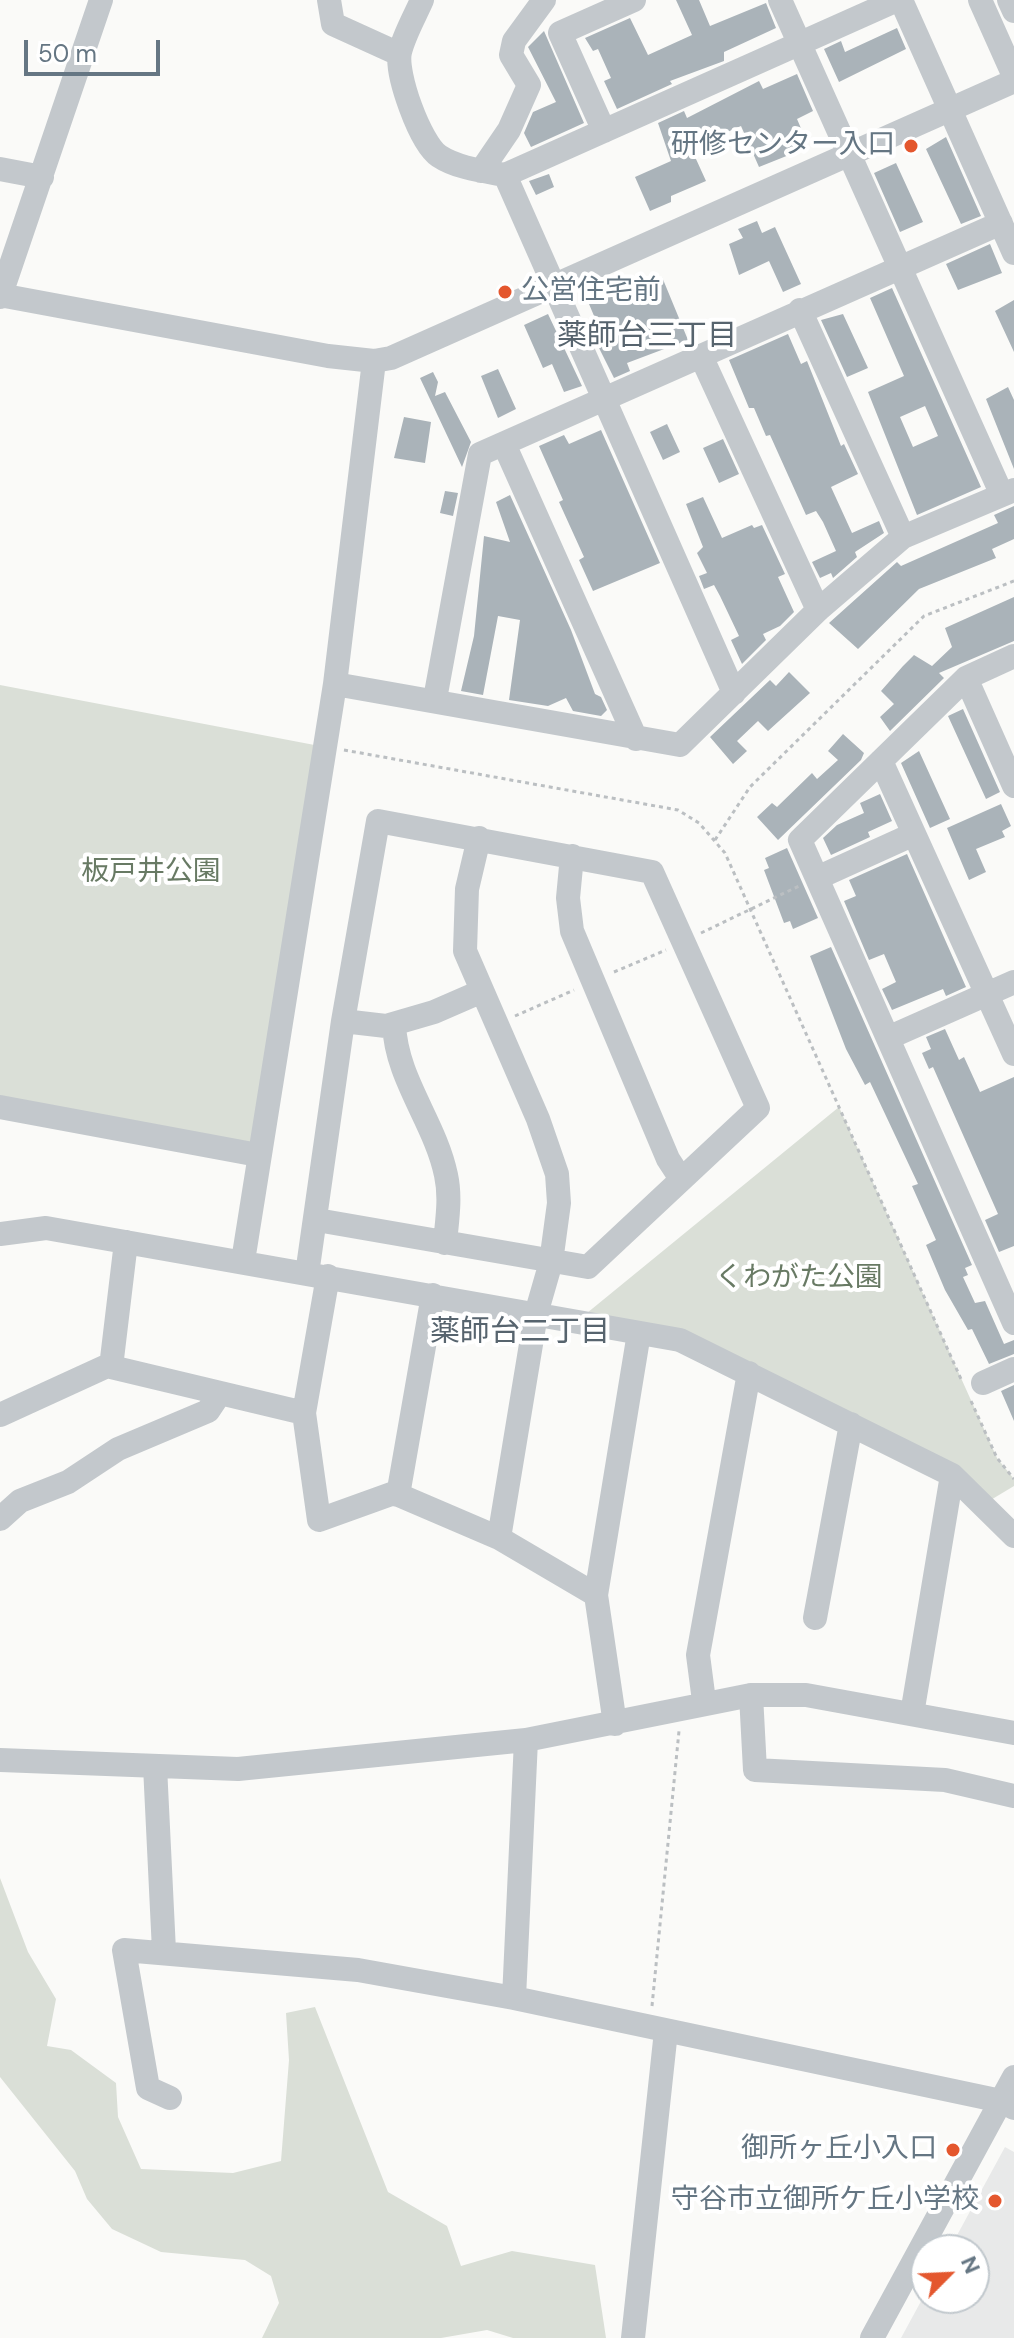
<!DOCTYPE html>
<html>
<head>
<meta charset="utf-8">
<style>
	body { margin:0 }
	#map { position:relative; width:1014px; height:2338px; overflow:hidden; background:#fafaf8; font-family:"DM Sans",sans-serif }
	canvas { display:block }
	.north { position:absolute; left:910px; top:2234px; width:80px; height:80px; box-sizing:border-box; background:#fff; border:2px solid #c1c8cd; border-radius:50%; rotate:66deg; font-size:22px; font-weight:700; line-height:32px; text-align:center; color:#657683 }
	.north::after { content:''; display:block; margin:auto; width:28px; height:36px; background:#e4572e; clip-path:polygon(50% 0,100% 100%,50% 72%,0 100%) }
	.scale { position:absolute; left:24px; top:40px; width:136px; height:36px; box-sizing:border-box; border:4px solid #657683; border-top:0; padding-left:10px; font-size:24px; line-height:28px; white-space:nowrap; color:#657683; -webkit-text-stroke:6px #fff; paint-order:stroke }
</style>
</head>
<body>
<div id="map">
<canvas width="1014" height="2338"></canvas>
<div class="north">N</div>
<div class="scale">50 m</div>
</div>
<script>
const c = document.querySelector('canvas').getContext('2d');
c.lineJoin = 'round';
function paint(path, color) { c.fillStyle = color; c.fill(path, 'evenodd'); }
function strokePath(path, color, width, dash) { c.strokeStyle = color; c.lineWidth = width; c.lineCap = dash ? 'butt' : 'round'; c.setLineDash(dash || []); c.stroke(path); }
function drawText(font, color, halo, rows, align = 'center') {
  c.font = font + ' "DM Sans","Noto Sans JP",sans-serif'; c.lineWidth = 8; c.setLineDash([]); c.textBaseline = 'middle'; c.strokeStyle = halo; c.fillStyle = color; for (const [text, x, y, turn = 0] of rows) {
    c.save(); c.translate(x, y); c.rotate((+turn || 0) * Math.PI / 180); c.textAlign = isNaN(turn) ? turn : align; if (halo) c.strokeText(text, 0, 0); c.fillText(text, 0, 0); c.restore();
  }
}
paint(new Path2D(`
	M1005,2147L1014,2152V2338H901L926,2292V2298H974V2250H949Z`), '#e8e9e9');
paint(new Path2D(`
	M0,685L325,747L258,1155L0,1107Z
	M839,1107L997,1458L1014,1479V1486L984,1504L750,1373L576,1322Z
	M0,1878L28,1952L56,1999L47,2046L71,2050L116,2083L118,2117L141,2169L233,2173L281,2161L289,2060L286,2013L315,2007L388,2192L447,2226L461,2266L512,2251L595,2265L606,2338H513L487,2330L441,2338H262L279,2303L271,2276L245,2260L161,2252L112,2229L87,2199L75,2171L0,2077Z`), '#dadfd7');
paint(new Path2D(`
	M676,0H699L710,26L766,3L776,28L724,52V61L670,81L672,84L617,109L604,81L611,78L598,49L593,51L585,38L630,18L648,55L692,35Z
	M897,28L906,49L839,82L824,49L841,41L845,52Z
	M544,31L584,123L531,147L524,133L533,112L556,102L528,47Z
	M797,74L813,111L797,119L809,147L759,167L741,126L734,129L691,148L706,181L671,196V202L650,211L635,177L671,161L658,123L684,111L687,118L759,81L763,89Z
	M946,137L981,216L961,224L926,149Z
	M896,163L923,222L900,232L874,173Z
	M549,174L554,187L536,195L529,181Z
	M757,221L762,233L775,227L801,284L783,292L769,261L739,275L729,244L743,238L738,229Z
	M990,244L1002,273L958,290L946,264Z
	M662,277L688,340L627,363L630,371L614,378L592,334L600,330L589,304L633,282L636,289Z
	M892,288L981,487L917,515L868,392L904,376L870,298ZM925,406L938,436L913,447L900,417Z
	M1014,300V352L995,311Z
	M548,314L582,386L564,392L552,364L543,368L524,325Z
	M843,314L868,368L847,377L821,320Z
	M788,334L801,364L807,361L841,446L844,444L858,474L831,487L852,533L879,521L884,533L855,552L857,557L833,578L831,573L820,578L812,562L836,551L823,522L816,511L806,515L770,435L766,436L754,408H749L729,360Z
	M498,369L516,409L498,418L481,376Z
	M433,372L438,382L435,396L445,392L471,442L462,467L420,378Z
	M1008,387L1014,400V469L986,399Z
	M404,417L431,422L425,463L394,458Z
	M667,424L680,452L663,460L650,432Z
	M601,430L660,563L593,591L579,560L584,557L559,502L563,500L539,446L564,435L569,444Z
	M723,439L739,474L719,483L703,448Z
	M445,491L458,493L453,516L440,513Z
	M510,495L571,630L595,694L601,697L607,710L601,716L573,711L566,698L548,706L509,700L520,620L498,616L483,695L461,691L474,636L484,536L510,542L496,502Z
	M703,497L722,538L752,525L754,528L762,525L785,574L778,577L794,612L780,626L763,634L766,640L742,664L731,640L739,636L720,596L714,585L704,589L699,576L707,573L697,553L703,547L686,504Z
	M1014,506V539L992,549L996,558L919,589L858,649L829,623L897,562L901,566L998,523L994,515Z
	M1014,597V641L939,673L944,678L890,731L880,717L894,704L881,691L903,666L914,655L932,666L952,647L945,628Z
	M789,672L810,693L768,731L758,721L737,741L747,751L733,764L710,737L770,680L776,686Z
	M963,709L1000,792L986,799L948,716Z
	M843,734L864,753L861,760L778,840L757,817L772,803L777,807L812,773L817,779L838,760L828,751Z
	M919,751L950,819L930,828L901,763Z
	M880,794L892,821L868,832L870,837L831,855L823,838L837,825L864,813L860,803Z
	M1001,804L1011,826L1002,831L1005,837L976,849L986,872L969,880L947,828Z
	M787,848L818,918L793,929L790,921L784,923L764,870L769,868L765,858Z
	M907,854L966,987L946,996L943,989L892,1010L882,989L896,982L884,954L869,960L844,901L856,896L849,880Z
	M831,947L972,1265L965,1268L968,1275L963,1277L975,1303L985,1301L1004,1344L1014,1340V1354L989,1364L972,1329L968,1330L945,1290L926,1245L936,1240L912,1186L918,1184L870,1082L865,1085L846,1049L810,956Z
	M945,1029L959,1060L964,1057L980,1092L1014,1077V1246L999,1252L985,1220L998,1214L933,1067L929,1069L922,1053L931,1049L926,1037Z
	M1014,1385V1421L1001,1391Z`), '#aab3b9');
strokePath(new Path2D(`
	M344,750L678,810L699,823L725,853L961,1379
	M715,840L750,787L924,616L1014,581
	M701,933L799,886
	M614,972L666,950
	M515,1016L574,990
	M971,1401L997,1458L1014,1479
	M652,2006L679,1731`), '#bbbfc2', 3, [4, 4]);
strokePath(new Path2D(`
	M329,0L333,24L399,54
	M422,0C415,16 404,35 400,52C395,73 420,143 439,156C457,168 483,171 505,175L897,0
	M780,0L1002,495
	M901,0L1014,253
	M980,0L1014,76
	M1009,0L1014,11
	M604,131L560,33L634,0
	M0,169L42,177
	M481,171L509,130L529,85L511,55L514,41L544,0
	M505,175L734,693
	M0,295L328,356L374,361L391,358L1014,81
	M0,297L101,0
	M800,310L903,537
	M701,356L818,610
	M504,444L636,739
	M1014,656L966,678L800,840L1014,1323
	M966,678L1014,786
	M335,684L680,745L818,610L903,537L1014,490
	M435,699L480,454L1001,223
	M881,761L1014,1054
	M479,838L467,889L465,951L538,1119L557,1174L559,1203L551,1262L536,1314L499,1538
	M572,856L568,898L572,931L668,1159L681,1179
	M817,878L914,834
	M343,1021L386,1026L434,1012L480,992
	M394,1024C396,1079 435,1122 446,1175C451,1198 447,1220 445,1243
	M890,1037L1014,982
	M0,1107L258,1155
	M0,1234L46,1228L680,1340L952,1475L1014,1536
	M243,1261L335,684L374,361
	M307,1274L343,1021L378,821L652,872L758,1108L588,1267L317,1220
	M328,1276L304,1413L319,1520L394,1493L499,1538L596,1595L615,1724
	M111,1367L126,1242
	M983,1383L1014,1369
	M0,1415L107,1366L304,1413
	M398,1495L433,1295
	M0,1519L20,1501L68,1482L118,1449L208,1411L220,1393
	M596,1595L639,1333
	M815,1618L851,1424
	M751,1695L755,1770L945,1780L1014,1796
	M704,1701L698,1655L749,1373
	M912,1714L952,1475
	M0,1760L238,1769L526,1740L751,1695H806L1014,1733
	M155,1766L164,1951
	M514,1998L526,1740
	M170,2098L148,2088L124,1950L358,1970L514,1998L1001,2101L1014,2108
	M633,2338L666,2031
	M872,2338L1014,2077`), '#c3c8cc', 24);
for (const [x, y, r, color] of [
	[911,146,8,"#e4572e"],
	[505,292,8,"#e4572e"],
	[953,2150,8,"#e4572e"],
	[995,2201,8,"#e4572e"]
]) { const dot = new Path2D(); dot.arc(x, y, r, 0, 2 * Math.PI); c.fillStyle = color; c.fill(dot); strokePath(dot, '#fff', 3); }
drawText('28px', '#657683', '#fff', [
	["研修センター入口",895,146],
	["公営住宅前",521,292,"left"],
	["御所ヶ丘小入口",937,2150],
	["守谷市立御所ケ丘小学校",979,2201]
], 'right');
drawText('28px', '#687a64', '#fff', [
	["板戸井公園",151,873],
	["くわがた公園",799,1279]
]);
drawText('30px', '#57646e', '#fff', [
	["薬師台三丁目",647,337],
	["薬師台二丁目",520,1333]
]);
</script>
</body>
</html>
